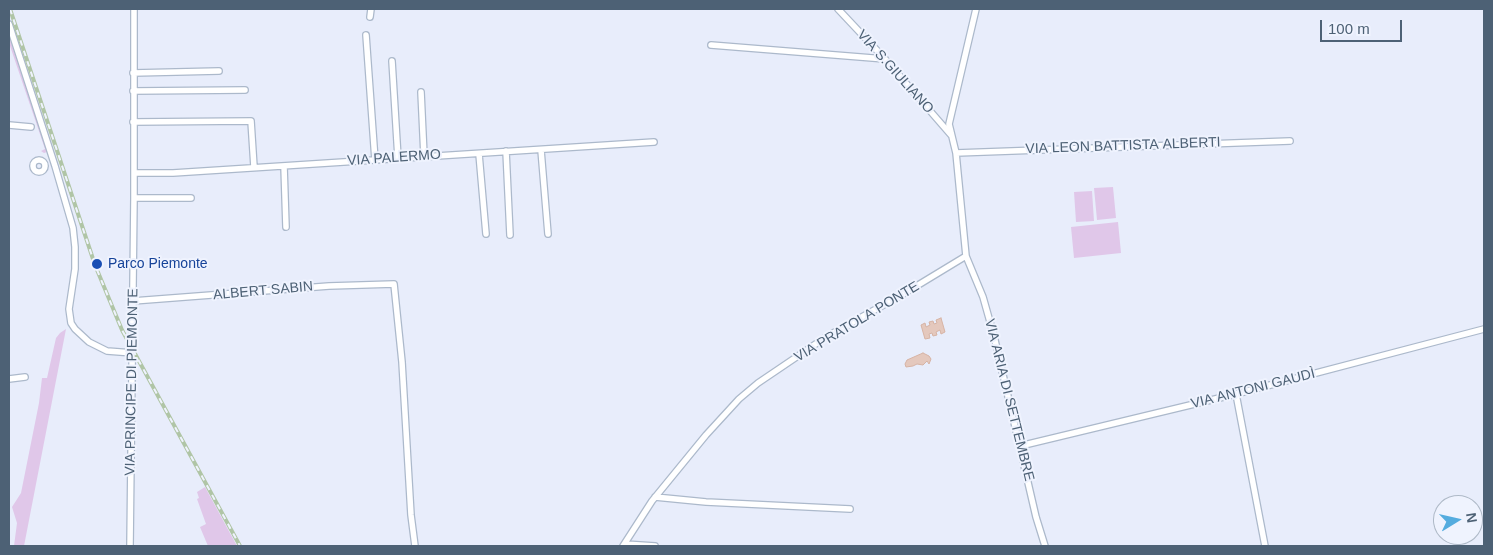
<!DOCTYPE html>
<html>
<head>
<meta charset="utf-8">
<style>
  body { margin:0 }
  #map { position:relative; width:1493px; height:555px; overflow:hidden; background:#e8edfb; font-family:Helvetica,sans-serif }
  canvas { display:block }
  .frame { position:absolute; inset:0; border:10px solid #4d6175; pointer-events:none }
  .north { position:absolute; left:1433px; top:495px; width:50px; height:50px; box-sizing:border-box; background:#eff3fe; border:1px solid #aeb9c7; border-radius:50%; rotate:81deg; font-size:14px; font-weight:700; line-height:20px; text-align:center; color:#4d6175 }
  .north::after { content:''; display:block; margin:auto; width:18px; height:22px; background:#54acdf; clip-path:polygon(50% 0,100% 100%,50% 72%,0 100%) }
  .scale { position:absolute; left:1320px; top:20px; width:82px; height:22px; box-sizing:border-box; border:2px solid #4d6175; border-top:0; padding-left:6px; font-size:15px; line-height:18px; white-space:nowrap; color:#4d6175; -webkit-text-stroke:4px #eff3fe; paint-order:stroke }
</style>
</head>
<body>
<div id="map">
<canvas width="1493" height="555"></canvas>
<div class="frame"></div>
<div class="north">N</div>
<div class="scale">100 m</div>
</div>
<script>
const g = document.querySelector('canvas').getContext('2d');
g.lineJoin = 'round';
function fillPath(path, color) { g.fillStyle = color; g.fill(path, 'evenodd'); }
const toPath = rows => new Path2D(rows.map(r => 'M' + r).join(''));
function stroke(path, color, width, dash) { g.strokeStyle = color; g.lineWidth = width; g.lineCap = dash ? 'butt' : 'round'; g.setLineDash(dash || []); g.stroke(path); }
function label(font, color, halo, rows, align = 'center') {
  g.font = font + ' Helvetica,sans-serif'; g.lineWidth = 4; g.setLineDash([]); g.textBaseline = 'middle'; g.strokeStyle = halo; g.fillStyle = color; for (const [text, x, y, turn = 0] of rows) {
    g.save(); g.translate(x, y); g.rotate((+turn || 0) * Math.PI / 180); g.textAlign = isNaN(turn) ? turn : align; if (halo) g.strokeText(text, 0, 0); g.fillText(text, 0, 0); g.restore();
  }
}
const green = toPath([
  [9,36,47,152,44,153,41,151,45,149,9,43],
  [1113,187,1116,218,1097,220,1094,188],
  [1092,191,1094,221,1076,222,1074,192],
  [1118,222,1121,253,1074,258,1071,227],
  [66,329,24,546,14,546,17,523,12,507,21,493,39,403,42,378,47,378,56,338,60,333],
  [205,487,237,546,208,546,200,527,206,524,197,499,199,498,197,492]
]);
const water = toPath([
  [941,318,945,332,941,334,940,330,936,332,937,335,933,336,932,333,929,334,930,338,925,339,921,325,925,323,926,327,930,325,929,322,933,321,934,324,937,323,936,320,941,318],
  [923,353,929,356,931,359,929,364,927,361,923,365,917,364,913,366,906,367,905,364,907,360,923,353]
]);
const minor = toPath([
  [838,9,885,59,951,135],
  [976,9,949,124,956,153,966,256,983,297,994,336,1036,517,1045,546],
  [370,17,371,9],
  [9,24,55,166,73,228,75,247,75,269,69,309,71,323,75,329,89,342,107,351,133,353],
  [366,35,375,160],
  [711,45,885,59],
  [392,61,398,158],
  [133,73,219,71],
  [133,91,245,90],
  [421,92,424,156],
  [133,122,251,121,254,167],
  [9,125,31,127],
  [541,150,548,234],
  [506,151,510,235],
  [956,153,1290,141],
  [479,154,486,234],
  '33 166a6 6 0 1 1 12 0a6 6 0 1 1-12 0Z',
  [284,166,286,227],
  [134,173,173,173,654,142],
  [134,198,191,198],
  [133,301,329,286,394,284,402,362,411,515,415,546],
  [9,379,25,377],
  [1236,394,1265,546],
  [1020,446,1236,394,1484,329],
  [655,497,706,502,850,509],
  [625,544,655,546],
  [130,546,134,198,134,9],
  [623,546,652,501,706,435,739,399,758,383,826,337,905,293,966,256]
]);
const rail = toPath([
  [10,9,95,265,122,330,240,546]
]);
const markers = [
  [97,264,6,"#1a4fb4"]
];
const streetNames = [
  ["VIA S.GIULIANO",895,72,48],
  ["VIA LEON BATTISTA ALBERTI",1123,146,-2],
  ["VIA PALERMO",394,158,-4],
  ["ALBERT SABIN",263,291,-5],
  ["VIA PRATOLA PONTE",857,322,-31],
  ["VIA PRINCIPE DI PIEMONTE",132,382,-89],
  ["VIA ANTONI GAUDÌ",1253,389,-14],
  ["VIA ARIA DI SETTEMBRE",1009,400,76]
];
const transitNames = [
  ["Parco Piemonte",108,264]
];
fillPath(green, '#e0c7e9');
fillPath(water, '#e4c8bd');
stroke(water, '#d6b3a4', 1);
stroke(minor, '#acb9cb', 8);
stroke(minor, '#fff', 5.5);
stroke(rail, '#b0c5a6', 4);
stroke(rail, '#eff3fe', 2, [5.5]);
for (const [x, y, r, color] of markers) { const dot = new Path2D(); dot.arc(x, y, r, 0, 2 * Math.PI); g.fillStyle = color; g.fill(dot); stroke(dot, '#eff3fe', 2); }
label('14px', '#4d6175', '#eff3fe', streetNames);
label('14px', '#164399', '#eff3fe', transitNames, 'left');
</script>
</body>
</html>
